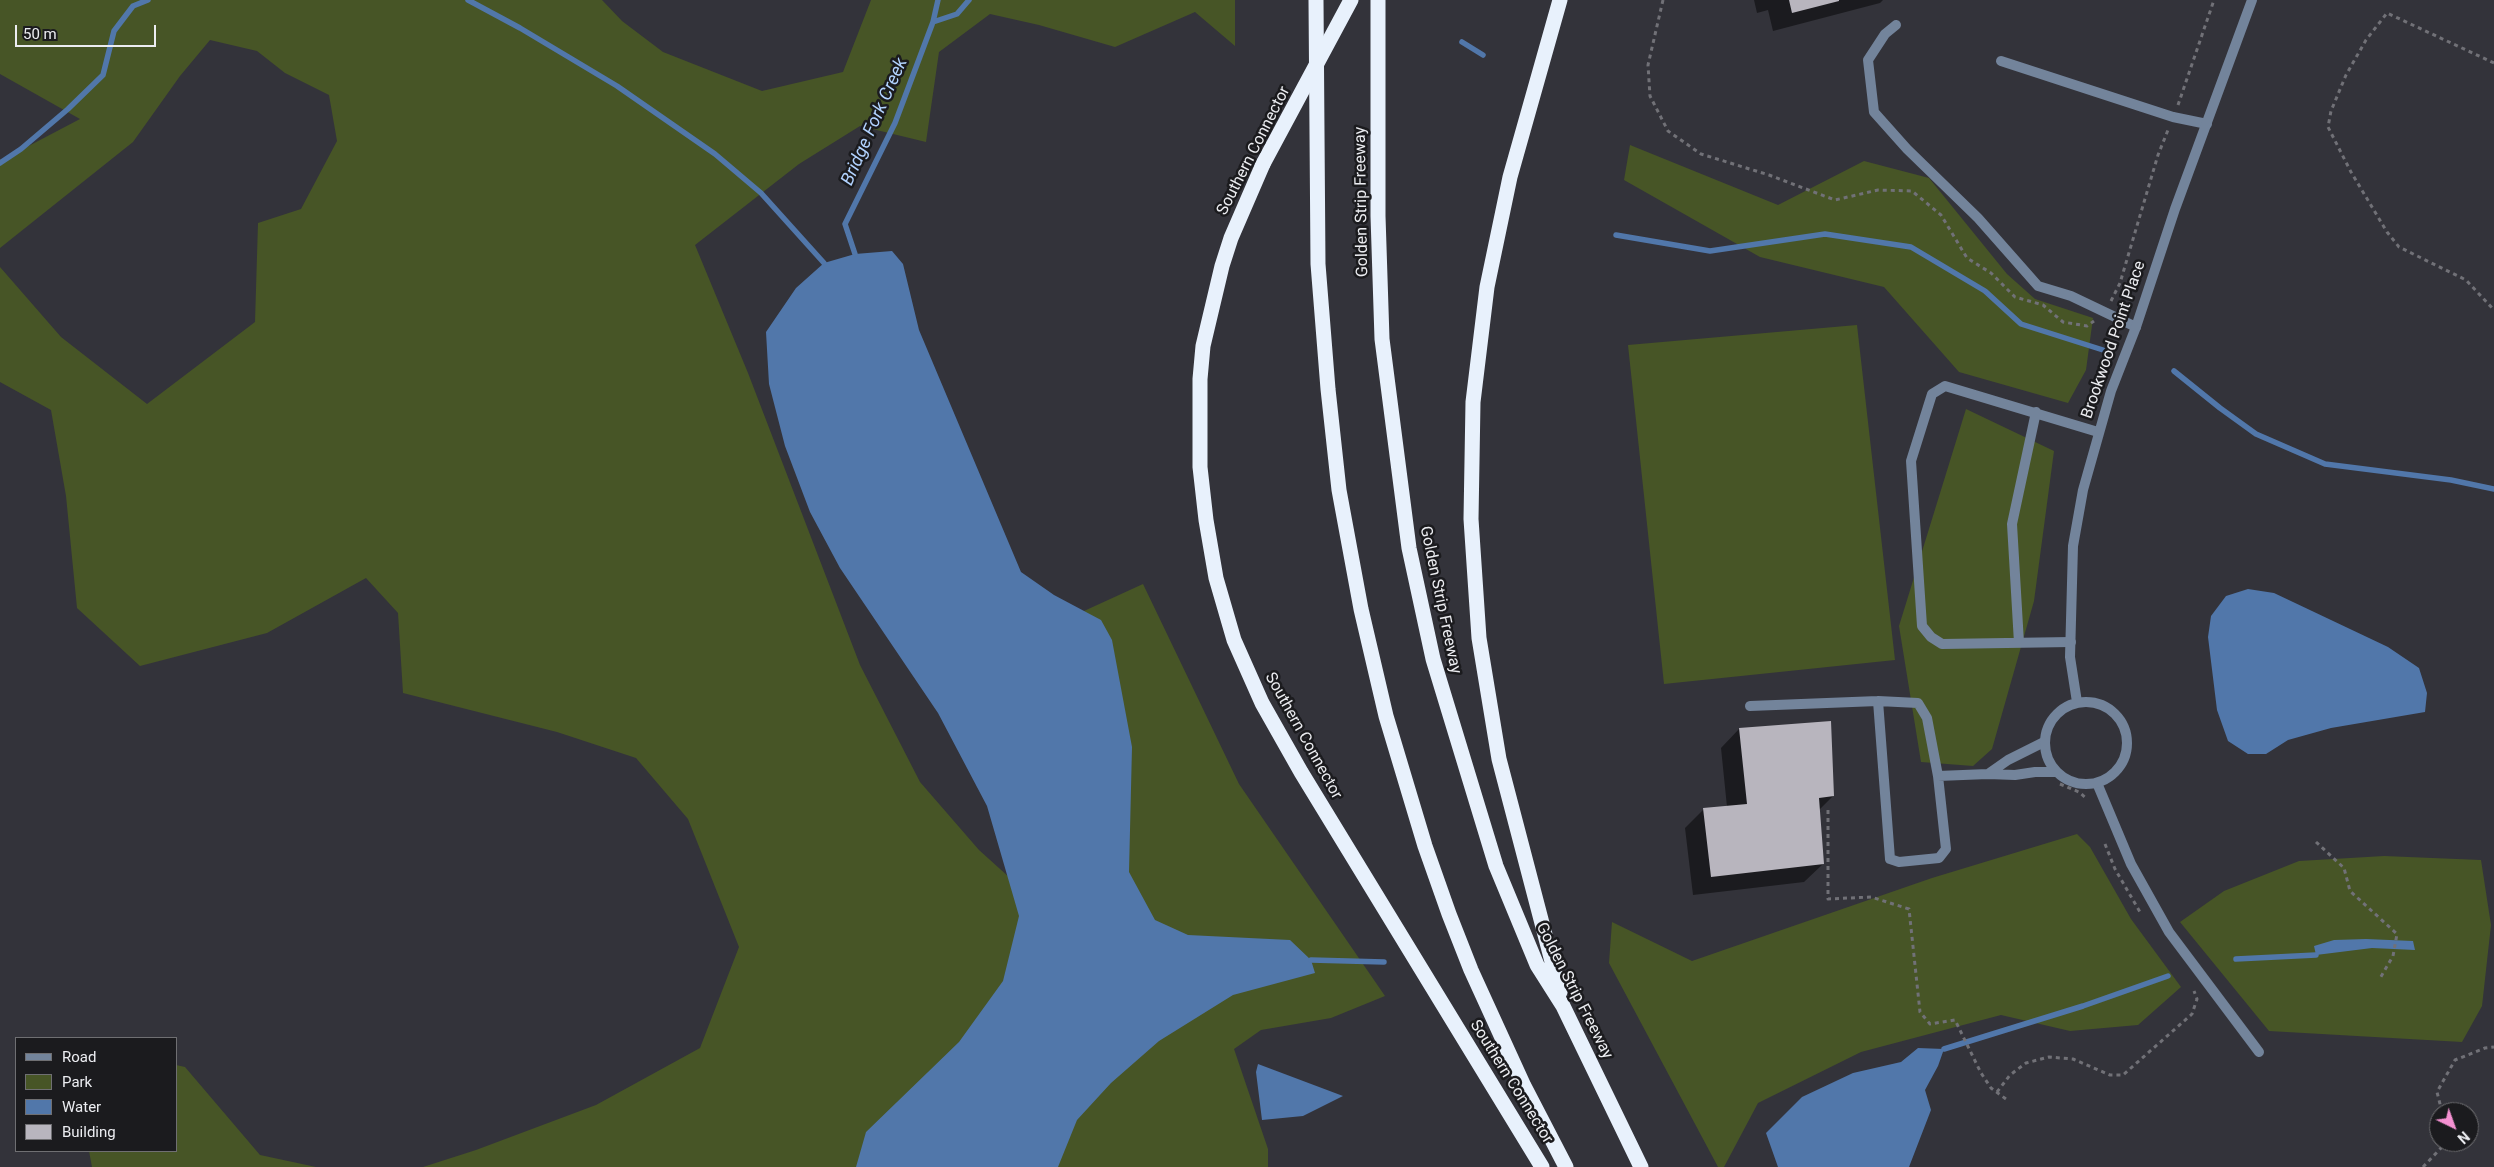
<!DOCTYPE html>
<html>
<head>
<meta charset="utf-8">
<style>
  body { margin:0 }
  #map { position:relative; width:2494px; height:1167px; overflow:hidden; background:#33333a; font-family:Roboto,sans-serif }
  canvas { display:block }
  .legend { position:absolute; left:15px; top:1037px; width:162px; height:115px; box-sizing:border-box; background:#1b1b1e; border:1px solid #6f6f72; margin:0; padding:6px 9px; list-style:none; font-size:15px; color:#ecedf1 }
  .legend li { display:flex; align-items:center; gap:10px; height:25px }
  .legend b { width:25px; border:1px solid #6f6f72 }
  .north { position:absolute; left:2429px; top:1102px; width:50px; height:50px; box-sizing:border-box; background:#1b1b1e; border:1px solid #6f6f72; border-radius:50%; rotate:138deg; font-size:14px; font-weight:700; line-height:20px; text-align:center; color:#ecedf1 }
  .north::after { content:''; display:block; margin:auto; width:18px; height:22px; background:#f591d2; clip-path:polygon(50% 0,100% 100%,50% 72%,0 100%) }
  .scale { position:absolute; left:15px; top:25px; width:141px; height:22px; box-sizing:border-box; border:2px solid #ecedf1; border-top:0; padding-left:6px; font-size:15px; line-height:18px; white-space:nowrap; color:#ecedf1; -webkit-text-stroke:4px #1b1b1e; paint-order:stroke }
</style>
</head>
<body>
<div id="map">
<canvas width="2494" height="1167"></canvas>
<ul class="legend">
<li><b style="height:6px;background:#73849b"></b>Road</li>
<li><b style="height:14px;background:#475526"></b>Park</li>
<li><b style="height:14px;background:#5177aa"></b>Water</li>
<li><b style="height:14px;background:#b8b5be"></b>Building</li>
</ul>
<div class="north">N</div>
<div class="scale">50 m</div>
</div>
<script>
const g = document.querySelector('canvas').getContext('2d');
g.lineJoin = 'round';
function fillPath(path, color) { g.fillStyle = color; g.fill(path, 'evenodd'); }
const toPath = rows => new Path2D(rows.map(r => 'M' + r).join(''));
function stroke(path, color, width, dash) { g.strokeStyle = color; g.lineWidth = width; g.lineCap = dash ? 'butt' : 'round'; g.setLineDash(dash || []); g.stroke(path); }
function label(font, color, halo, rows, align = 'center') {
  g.font = font + ' Roboto,sans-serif'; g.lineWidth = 5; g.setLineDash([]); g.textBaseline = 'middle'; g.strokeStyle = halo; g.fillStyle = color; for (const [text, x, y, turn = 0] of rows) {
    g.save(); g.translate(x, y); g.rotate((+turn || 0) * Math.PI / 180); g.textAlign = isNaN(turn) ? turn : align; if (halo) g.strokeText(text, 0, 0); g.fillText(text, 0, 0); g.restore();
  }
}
const green = toPath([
  [0,0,602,0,622,21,663,52,762,91,843,72,871,0,1235,0,1235,46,1195,12,1115,47,1039,25,990,14,939,52,926,142,860,126,799,164,695,245,748,373,860,665,920,782,979,850,1020,887,1049,627,1143,584,1239,784,1385,996,1331,1018,1261,1030,1234,1049,1268,1149,1268,1167,423,1167,476,1150,596,1105,700,1048,739,947,688,819,636,758,557,732,403,693,398,613,366,578,267,633,140,666,77,608,66,496,51,410,0,382,0,267,61,337,147,404,255,322,258,223,301,209,337,141,329,95,285,73,257,51,210,40,180,76,133,142,0,248,0,159,2,160,80,119,0,74],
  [1630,145,1778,205,1864,161,1929,178,2007,274,2035,299,2093,318,2086,370,2068,403,1959,372,1884,287,1760,257,1624,180],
  [1857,325,1895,660,1664,684,1628,345],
  [1966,409,2054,451,2034,601,1992,749,1973,766,1921,762,1899,626],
  [2077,834,2090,847,2131,919,2181,987,2138,1025,2070,1031,2001,1015,1861,1052,1758,1103,1724,1167,1718,1167,1609,963,1612,922,1692,961,1932,878],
  [2384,856,2481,860,2491,925,2482,1006,2462,1042,2269,1031,2180,922,2224,891,2299,861],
  [176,1065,185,1067,260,1155,316,1167,92,1167,89,1151,176,1151]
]);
const water = toPath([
  [892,251,903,264,919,330,1021,572,1054,595,1101,620,1112,640,1132,747,1129,872,1155,920,1188,935,1290,940,1311,960,1315,973,1233,995,1159,1041,1111,1083,1077,1120,1058,1167,856,1167,866,1132,959,1042,1003,981,1019,916,987,806,938,713,840,568,810,512,785,446,769,384,766,332,796,288,824,263,855,254],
  [2248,589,2274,593,2388,647,2419,668,2427,693,2425,712,2331,728,2288,740,2266,754,2248,754,2228,741,2217,710,2208,637,2211,616,2226,596],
  [2366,939,2413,941,2415,950,2372,948,2316,955,2314,946,2334,940],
  [1918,1048,1944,1049,1938,1066,1925,1090,1931,1110,1909,1167,1778,1167,1766,1133,1802,1097,1853,1073,1901,1062],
  [1258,1064,1343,1096,1303,1116,1262,1120,1256,1072]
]);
const shadow = toPath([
  [1754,0,1883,0,1880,3,1773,31,1768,10,1757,13],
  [1739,729,1833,796,1819,810,1823,864,1804,882,1693,895,1685,828,1704,809,1727,807,1721,748]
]);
const stream = toPath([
  [468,0,520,28,617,86,715,154,761,193,824,263],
  [933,22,957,14,969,0],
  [1462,42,1483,55],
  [0,163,21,149,68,109,103,75,114,31,133,6,148,0],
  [1616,235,1710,251,1825,234,1911,247,1985,291,2021,324,2103,350],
  [855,254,845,224,895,123,933,22,938,0],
  [2174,371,2220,408,2256,434,2325,464,2451,480,2494,489],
  [2236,959,2316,955],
  [1311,960,1384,962],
  [1944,1049,2083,1006,2168,976]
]);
const building = toPath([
  [1789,0,1839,0,1839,1,1792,13],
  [1831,721,1834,796,1819,798,1824,864,1711,877,1703,808,1747,804,1739,728]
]);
const path = toPath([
  [1663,0,1648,65,1650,96,1668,131,1701,154,1769,175,1835,200,1878,190,1912,191,1941,215,1967,258,1991,273,2015,297,2043,305,2063,322,2087,326,2094,321],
  [2494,63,2387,13,2366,40,2346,75,2331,111,2328,127,2351,172,2387,232,2399,247,2466,280,2494,310],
  [2178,105,2214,0],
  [2111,301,2120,283,2158,155,2168,130],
  [2060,784,2079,792,2087,799],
  [1828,810,1828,899,1871,897,1909,909,1920,1012,1930,1024,1955,1020,1981,1073,1991,1088,2006,1099],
  [2316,842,2344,868,2350,891,2397,934,2393,956,2379,980],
  [2105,844,2115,869,2140,912],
  [1997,1092,2010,1075,2026,1063,2049,1057,2073,1059,2110,1075,2123,1075,2192,1014,2197,999,2194,991],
  [2442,1112,2437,1092,2455,1060,2485,1048,2494,1047],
  [2423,1167,2441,1148,2442,1142]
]);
const lane = toPath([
  [1896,25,1885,34,1868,60,1874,112,1907,149,1978,218,2038,286,2071,296,2136,327],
  [2001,61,2173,117,2207,124],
  [2071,642,1942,644,1931,637,1922,626,1911,461,1932,394,1945,386,2098,432],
  [2019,643,2012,524,2036,412],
  [1750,706,1878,701,1918,703,1927,718,1938,776,1946,849,1939,858,1899,862,1890,859,1878,701],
  [2044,742,2008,760,1988,774,2015,775,2035,772,2056,772],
  [1938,776,1988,774],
  [2097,783,2131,864,2169,932,2259,1052]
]);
const street = toPath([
  '2045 743a41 41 0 1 1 82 0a41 41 0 1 1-82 0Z',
  [2077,702,2070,657,2073,546,2083,490,2111,391,2136,327,2175,209,2252,0]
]);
const highway = toPath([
  [1316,0,1318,264,1328,389,1339,490,1361,609,1386,716,1425,846,1449,914,1471,970,1524,1086,1566,1167],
  [1378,0,1378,216,1382,339,1409,548,1433,659,1496,866,1537,965,1563,1006,1641,1167],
  [1263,164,1231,238,1222,266,1203,346,1200,379,1200,467,1206,520,1216,578,1234,640,1262,703,1301,772,1542,1167],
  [1560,992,1499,759,1479,638,1471,519,1473,402,1487,287,1510,177,1560,0]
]);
const highwayBridge = toPath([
  [1263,164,1351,0]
]);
const streetNames = [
  ["Southern Connector",1254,151,-63],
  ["Golden Strip Freeway",1362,202,-91],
  ["Brookwood Point Place",2114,340,-71],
  ["Golden Strip Freeway",1440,600,78],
  ["Southern Connector",1303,736,61],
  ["Golden Strip Freeway",1574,991,63],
  ["Southern Connector",1511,1082,58]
];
const waterNames = [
  ["Bridge Fork Creek",875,122,-66]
];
fillPath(green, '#475526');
fillPath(water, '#5177aa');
fillPath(shadow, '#0007');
stroke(stream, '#5177aa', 5.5);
fillPath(building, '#b8b5be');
stroke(path, '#717177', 3, [4, 4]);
stroke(lane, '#73849b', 10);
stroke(street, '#73849b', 10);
stroke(highway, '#e8f1fc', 15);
stroke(highwayBridge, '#e8f1fc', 15);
label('16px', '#ecedf1', '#1b1b1e', streetNames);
label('italic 18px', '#b1d2fe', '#1b1b1e', waterNames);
</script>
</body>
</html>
